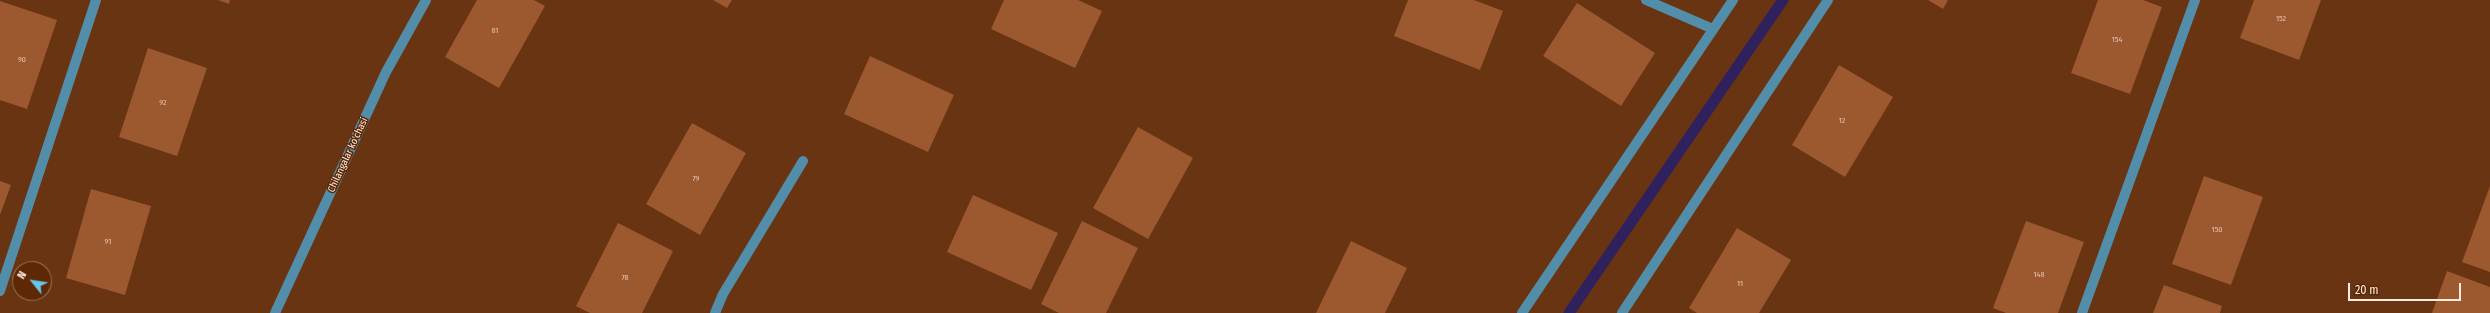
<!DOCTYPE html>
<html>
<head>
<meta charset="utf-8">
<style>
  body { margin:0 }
  #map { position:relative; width:2490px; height:313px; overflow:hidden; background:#693412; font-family:"Fira Sans Condensed",sans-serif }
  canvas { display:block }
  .north { position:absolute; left:12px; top:261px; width:40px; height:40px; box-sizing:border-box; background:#5d2905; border:1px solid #9e765d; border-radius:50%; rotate:300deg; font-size:11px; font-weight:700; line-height:16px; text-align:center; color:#ffeae0 }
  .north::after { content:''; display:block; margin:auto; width:14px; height:18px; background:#66c4ef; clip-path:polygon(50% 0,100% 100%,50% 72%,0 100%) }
  .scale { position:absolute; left:2348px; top:283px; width:113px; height:18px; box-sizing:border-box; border:2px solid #ffeae0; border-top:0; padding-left:5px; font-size:12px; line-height:14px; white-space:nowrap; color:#ffeae0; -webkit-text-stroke:3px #5d2905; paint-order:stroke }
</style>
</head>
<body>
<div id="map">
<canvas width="2490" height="313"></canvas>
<div class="north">N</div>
<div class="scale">20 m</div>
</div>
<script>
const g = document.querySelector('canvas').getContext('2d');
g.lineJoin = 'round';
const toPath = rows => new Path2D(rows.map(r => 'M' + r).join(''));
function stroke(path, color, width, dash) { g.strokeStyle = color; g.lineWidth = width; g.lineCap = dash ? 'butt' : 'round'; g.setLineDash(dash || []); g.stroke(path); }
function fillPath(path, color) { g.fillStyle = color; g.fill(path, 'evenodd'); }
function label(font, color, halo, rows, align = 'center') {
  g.font = font + ' "Fira Sans Condensed",sans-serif'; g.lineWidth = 3; g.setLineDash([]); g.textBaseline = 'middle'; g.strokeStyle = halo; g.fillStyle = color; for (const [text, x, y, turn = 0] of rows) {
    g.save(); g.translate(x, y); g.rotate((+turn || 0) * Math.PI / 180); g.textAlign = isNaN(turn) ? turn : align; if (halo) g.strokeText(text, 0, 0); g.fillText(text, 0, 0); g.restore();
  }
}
const stream = toPath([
  [1569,313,1783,0]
]);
const building = toPath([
  [218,0,230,0,229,4],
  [477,0,534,0,545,6,499,88,445,57],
  [713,0,732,0,727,8],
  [1004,0,1078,0,1102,11,1075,68,991,29],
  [1408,0,1474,0,1503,11,1480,70,1394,36],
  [1928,0,1948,0,1943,9],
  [2098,0,2143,0,2162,7,2130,94,2071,73],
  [2254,0,2321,0,2299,60,2240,38],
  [0,1,57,20,27,109,0,100],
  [1577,3,1655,53,1621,106,1543,56],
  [148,48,207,68,177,156,119,137],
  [870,56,954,95,928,152,844,114],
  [1839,65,1893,97,1845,177,1792,145],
  [692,123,746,153,700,235,646,204],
  [1138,127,1193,158,1148,239,1093,208],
  [2204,176,2263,197,2231,285,2172,264],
  [0,181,11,185,0,215],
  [2490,186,2490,272,2462,262],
  [91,189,151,206,125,295,66,278],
  [973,195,1058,233,1031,290,947,252],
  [1082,221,1138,248,1106,313,1059,313,1041,304],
  [2026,221,2084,242,2058,313,2006,313,1993,308],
  [618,223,673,251,642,313,590,313,576,306],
  [1737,228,1791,260,1759,313,1697,313,1689,308],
  [1351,241,1407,268,1385,313,1316,313],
  [2447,271,2490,287,2490,313,2432,313],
  [2164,285,2222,306,2220,313,2153,313]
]);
const minor = toPath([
  [1646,0,1713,29],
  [0,291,96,0],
  [275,313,386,72,426,0],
  [715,313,723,294,803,161],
  [1522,313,1733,0],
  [1622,313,1828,0],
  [2082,313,2195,0]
]);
const numberNames = [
  ["152",2281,19],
  ["81",495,31],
  ["154",2117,40],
  ["90",22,60],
  ["92",163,103],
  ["12",1842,121],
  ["79",696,179],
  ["150",2217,230],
  ["91",108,242],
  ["148",2039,275],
  ["78",625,278],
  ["11",1740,284]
];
const streetNames = [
  ["Chilangalar ko'chasi",348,155,-65]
];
stroke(stream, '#2f205e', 11);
fillPath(building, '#9c582f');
stroke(minor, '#528ea9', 10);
label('8px', '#e6c6b4', null, numberNames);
label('10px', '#ffeae0', '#5d2905', streetNames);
</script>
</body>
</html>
